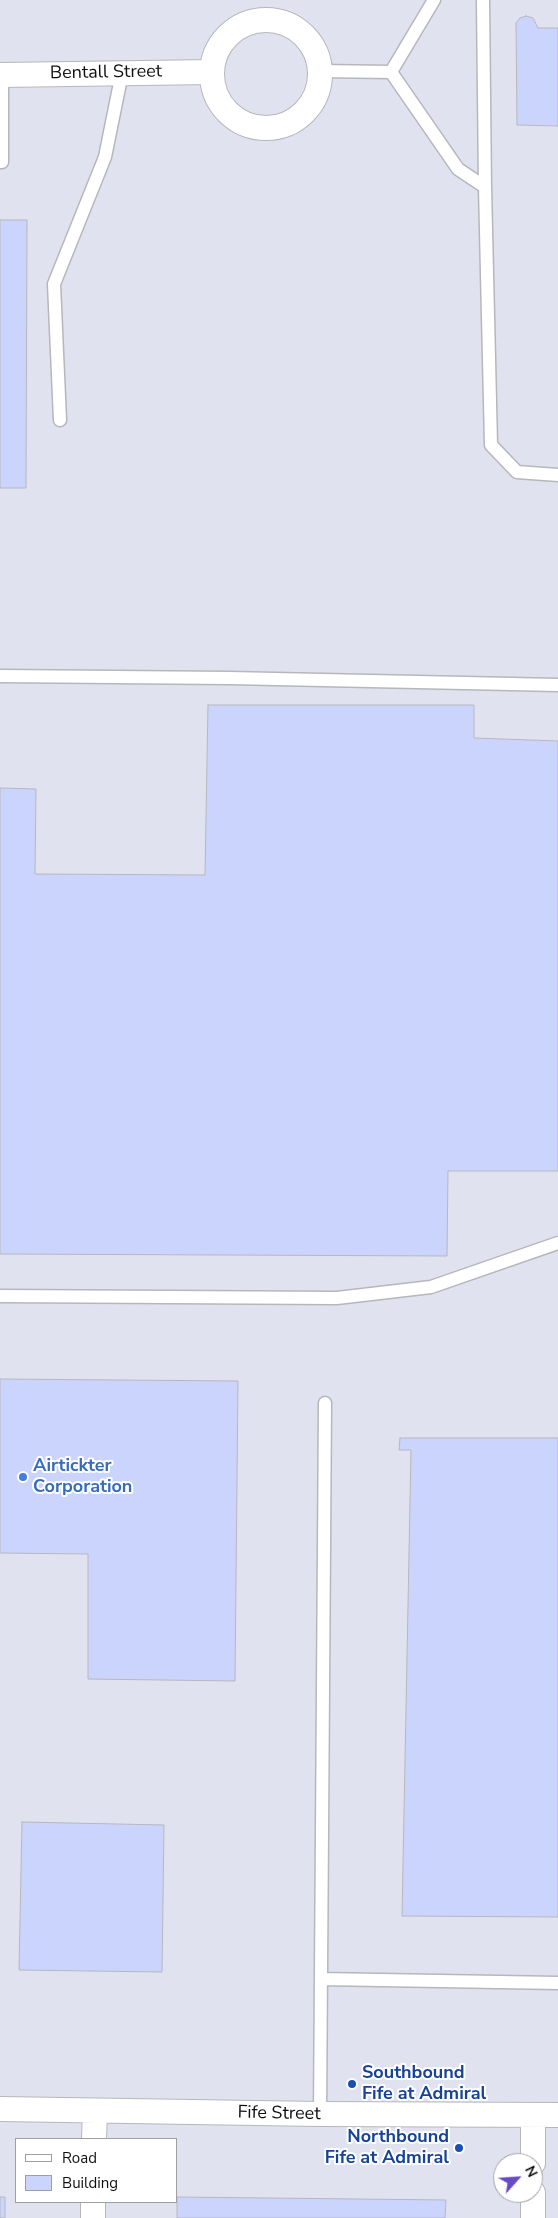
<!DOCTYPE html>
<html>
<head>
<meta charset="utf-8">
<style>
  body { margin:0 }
  #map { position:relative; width:558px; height:2218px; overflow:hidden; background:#eeeff4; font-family:"Nunito Sans",sans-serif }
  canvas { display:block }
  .legend { position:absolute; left:15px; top:2138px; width:162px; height:65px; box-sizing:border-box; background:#fff; border:1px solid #9f9fa0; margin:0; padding:6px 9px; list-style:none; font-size:15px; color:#0f0f11 }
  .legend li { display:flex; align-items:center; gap:10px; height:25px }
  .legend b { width:25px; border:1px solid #9f9fa0 }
  .north { position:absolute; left:493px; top:2153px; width:50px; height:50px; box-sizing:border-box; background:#fff; border:1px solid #9f9fa0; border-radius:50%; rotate:64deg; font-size:14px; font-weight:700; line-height:20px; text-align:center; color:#0f0f11 }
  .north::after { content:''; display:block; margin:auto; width:18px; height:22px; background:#684bc4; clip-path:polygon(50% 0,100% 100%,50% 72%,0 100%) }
</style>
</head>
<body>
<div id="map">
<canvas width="558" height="2218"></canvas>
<ul class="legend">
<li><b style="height:6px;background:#fff"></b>Road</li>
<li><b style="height:14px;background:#cbd4fd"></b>Building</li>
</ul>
<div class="north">N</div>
</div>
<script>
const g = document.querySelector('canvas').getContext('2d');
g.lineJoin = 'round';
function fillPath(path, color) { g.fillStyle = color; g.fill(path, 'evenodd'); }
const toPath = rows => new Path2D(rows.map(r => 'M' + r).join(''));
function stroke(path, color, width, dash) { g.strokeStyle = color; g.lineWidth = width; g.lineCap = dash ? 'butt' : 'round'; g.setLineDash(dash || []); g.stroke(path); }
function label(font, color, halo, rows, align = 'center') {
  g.font = font + ' "Nunito Sans",sans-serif'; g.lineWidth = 4; g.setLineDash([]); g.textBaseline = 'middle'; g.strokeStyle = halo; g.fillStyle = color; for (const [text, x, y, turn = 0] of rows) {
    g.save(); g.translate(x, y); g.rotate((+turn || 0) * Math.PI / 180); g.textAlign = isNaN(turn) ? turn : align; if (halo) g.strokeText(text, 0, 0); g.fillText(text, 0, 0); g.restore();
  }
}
const built = toPath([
  [0,0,558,0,558,2218,0,2218],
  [16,2139,176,2139,176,2202,16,2202],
  [503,2163,533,2163,533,2193,503,2193]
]);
const building = toPath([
  [526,16,533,18,538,28,558,28,558,126,517,125,516,23,520,18,526,16],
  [0,220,27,220,26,488,0,488,0,220],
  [208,705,474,705,474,738,558,741,558,1171,448,1171,447,1256,0,1254,0,788,36,789,35,874,205,875,208,705],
  [0,1379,238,1381,235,1681,88,1679,88,1554,0,1553,0,1379],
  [400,1438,558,1438,558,1917,402,1916,411,1450,399,1450,400,1438],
  [22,1822,164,1825,162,1972,19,1970,22,1822],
  [0,2197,5,2197,5,2218,0,2218,0,2197],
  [177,2197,446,2200,445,2218,177,2218,177,2197]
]);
const service = toPath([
  [319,71,391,72],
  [391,72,458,169,485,187,483,0],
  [391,72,434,0],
  [0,162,2,162,2,74],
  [485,187,491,445,517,472,558,475],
  [60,420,54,284,105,157,122,73],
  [0,676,229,678,558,685],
  [0,1296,337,1298,431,1287,558,1243],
  [321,1979,558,1983],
  [320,2114,325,1403]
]);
const minor = toPath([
  '212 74a54 54 0 1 1 108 0a54 54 0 1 1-108 0Z',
  [0,75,212,72],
  [0,2109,320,2114,558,2115],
  [94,2139,95,2111],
  [533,2163,533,2115],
  [533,2193,533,2218],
  [93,2218,93,2202]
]);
const markers = [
  [23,1477,5,"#3f7fe0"],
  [352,2084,5,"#1a4fb4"],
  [459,2148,5,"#1a4fb4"]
];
const streetNames = [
  ["Bentall Street",106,73,-1],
  ["Fife Street",279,2114,1]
];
const shopNames = [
  ["Airtickter",33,1467],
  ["Corporation",33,1488]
];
const transitNames = [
  ["Southbound",362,2074],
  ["Fife at Admiral",362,2095],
  ["Northbound",449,2138,"right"],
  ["Fife at Admiral",449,2159,"right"]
];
fillPath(built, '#e0e3ef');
fillPath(building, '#cbd4fd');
stroke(building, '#b7b8bd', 1);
stroke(service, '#b6b7bb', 15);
stroke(minor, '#b6b7bb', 26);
stroke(service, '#fff', 12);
stroke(minor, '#fff', 24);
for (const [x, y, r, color] of markers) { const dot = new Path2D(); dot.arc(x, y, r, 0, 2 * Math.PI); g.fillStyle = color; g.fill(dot); stroke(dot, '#fff', 2); }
label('18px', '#0f0f11', '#fff', streetNames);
label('bold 18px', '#366cbe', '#fff', shopNames, 'left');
label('bold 18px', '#164399', '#fff', transitNames, 'left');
</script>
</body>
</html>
